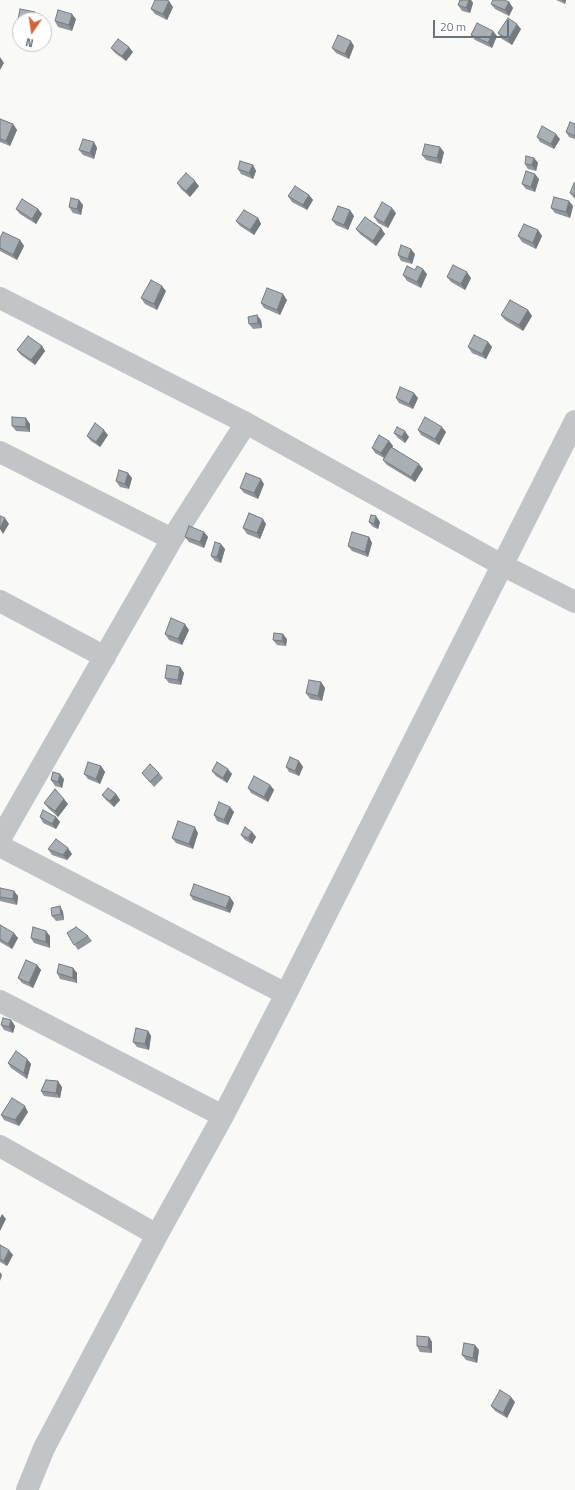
<!DOCTYPE html>
<html>
<head>
<meta charset="utf-8">
<style>
  body { margin:0 }
  #map { position:relative; width:575px; height:1490px; overflow:hidden; background:#f9f9f7; font-family:"Titillium Web",sans-serif }
  canvas { display:block }
  .north { position:absolute; left:12px; top:12px; width:40px; height:40px; box-sizing:border-box; background:#fff; border:1px solid #c2c7cc; border-radius:50%; rotate:193deg; font-size:11px; font-weight:700; line-height:16px; text-align:center; color:#66747f }
  .north::after { content:''; display:block; margin:auto; width:14px; height:18px; background:#d5623b; clip-path:polygon(50% 0,100% 100%,50% 72%,0 100%) }
  .scale { position:absolute; left:433px; top:20px; width:76px; height:18px; box-sizing:border-box; border:2px solid #66747f; border-top:0; padding-left:5px; font-size:12px; line-height:14px; white-space:nowrap; color:#66747f; -webkit-text-stroke:3px #fff; paint-order:stroke }
</style>
</head>
<body>
<div id="map">
<canvas width="575" height="1490"></canvas>
<div class="north">N</div>
<div class="scale">20 m</div>
</div>
<script>
const g = document.querySelector('canvas').getContext('2d');
g.lineJoin = 'round';
const toPath = rows => new Path2D(rows.map(r => 'M' + r).join(''));
function stroke(path, color, width, dash) { g.strokeStyle = color; g.lineWidth = width; g.lineCap = dash ? 'butt' : 'round'; g.setLineDash(dash || []); g.stroke(path); }
function fillPath(path, color) { g.fillStyle = color; g.fill(path, 'evenodd'); }
const street = toPath([
  [0,298,246,423,502,565,575,602],
  [0,452,172,539],
  [0,601,105,657],
  [0,839,172,539,246,423],
  [0,846,286,994],
  [0,1001,223,1116],
  [0,1146,157,1235],
  [27,1490,44,1448,157,1235,223,1116,286,994,575,421]
]);
const wall = toPath([
  [460,0,471,0,473,3,470,13,462,11,458,5],
  [556,0,566,0,565,4],
  [509,2,513,8,509,16,495,9,491,4],
  [173,7,167,20,155,14,151,9],
  [76,19,72,31,58,27,55,21],
  [521,29,512,45,502,39,498,33],
  [471,35,497,36,492,48,475,40],
  [354,46,349,59,336,53,332,48],
  [111,48,133,52,126,61,115,53],
  [0,119,13,124,17,130,10,146,0,142],
  [575,124,575,139,569,137,566,132],
  [537,137,560,139,554,149,540,142],
  [94,142,97,148,94,159,83,155,79,150],
  [444,152,441,164,426,160,422,155],
  [534,158,538,163,536,171,528,169,525,164],
  [253,165,256,171,253,179,241,174,238,169],
  [539,179,535,192,526,189,522,184],
  [177,183,199,186,190,197,181,189],
  [575,183,575,199,574,198,570,193],
  [309,195,313,200,307,210,292,202,288,196],
  [79,200,83,205,81,215,73,213,69,207],
  [573,206,570,218,555,213,551,208],
  [16,209,38,209,42,214,36,224,20,214],
  [396,213,388,228,378,223,374,217],
  [354,216,348,230,336,225,332,220],
  [258,218,261,224,254,235,240,226,236,221],
  [381,228,385,234,376,246,360,234,356,229],
  [538,230,542,236,536,249,522,242,518,236],
  [0,238,20,240,24,246,17,260,0,251],
  [415,254,412,264,401,261,398,255],
  [427,274,421,288,407,281,403,275],
  [447,277,471,278,465,290,451,282],
  [166,291,157,310,145,304,141,298],
  [287,300,280,315,264,308,261,303],
  [528,310,532,316,523,331,505,320,501,315],
  [261,320,262,328,253,329,249,324],
  [488,342,492,347,486,359,472,353,468,347],
  [42,346,45,351,35,365,21,355,17,350],
  [396,398,418,398,413,409,399,403],
  [30,424,30,432,16,431,12,426],
  [418,430,446,432,439,445,421,435],
  [394,433,409,437,405,443,398,438],
  [108,435,100,447,91,441,87,436],
  [389,441,393,446,392,447,423,469,415,482,387,465,383,460,384,458,375,453,372,448],
  [132,478,129,489,120,487,116,481],
  [264,484,258,499,244,493,240,488],
  [369,522,380,522,378,529,373,527],
  [266,524,260,539,247,534,243,528],
  [204,532,208,537,204,548,189,542,185,537],
  [369,537,372,543,368,557,352,551,348,546],
  [225,549,221,563,215,561,211,556],
  [189,630,182,645,169,640,165,634],
  [287,639,286,646,277,645,273,640],
  [180,667,184,673,181,685,169,683,165,678],
  [321,682,325,688,322,701,310,699,306,693],
  [299,761,303,767,299,776,289,772,286,767],
  [101,766,105,772,100,784,88,779,84,774],
  [212,771,232,774,227,783,216,776],
  [142,773,159,773,163,778,154,787,146,778],
  [64,779,62,788,55,786,51,780],
  [270,785,274,790,268,802,251,793,248,788],
  [116,794,120,800,114,807,106,800,102,795],
  [64,799,68,804,58,817,48,808,44,803],
  [230,807,234,812,228,825,217,821,214,815],
  [40,817,56,817,60,822,56,829,43,823],
  [252,832,256,837,252,844,245,840,241,835],
  [198,833,193,849,176,843,172,838],
  [48,849,72,854,67,860,52,855],
  [0,888,18,896,17,905,0,901],
  [190,895,234,903,230,913,193,900],
  [60,906,63,912,64,920,56,921,52,916],
  [0,925,18,938,12,949,0,942],
  [67,933,88,936,92,941,78,950],
  [50,936,50,948,34,943,31,938],
  [37,965,41,970,33,988,22,983,18,978],
  [73,968,77,973,77,983,60,979,57,973],
  [11,1020,15,1026,13,1033,4,1030,1,1025],
  [148,1031,151,1036,149,1050,137,1047,133,1042],
  [27,1059,31,1064,27,1079,11,1068,8,1063],
  [62,1087,60,1098,44,1096,41,1091],
  [28,1112,19,1126,4,1120,1,1115],
  [0,1245,13,1255,7,1266,0,1262],
  [429,1337,432,1342,432,1353,420,1352,417,1346],
  [479,1350,477,1363,466,1360,462,1355],
  [515,1402,507,1418,495,1411,491,1406]
]);
const shadedWall = toPath([
  [469,0,471,0,473,3,470,13,466,8],
  [562,0,566,0,565,4],
  [169,1,173,7,167,20,163,14],
  [509,2,513,8,509,16,505,10],
  [35,12,39,17,38,20,33,20],
  [72,14,76,19,72,31,69,25],
  [517,24,521,29,512,45,508,40],
  [493,31,497,36,492,48,488,43],
  [351,41,354,46,349,59,345,54],
  [129,47,133,52,126,61,122,56],
  [0,57,4,63,0,70],
  [13,124,17,130,10,146,6,141],
  [556,134,560,139,554,149,551,144],
  [94,142,97,148,94,159,90,153],
  [440,147,444,152,441,164,437,158],
  [534,158,538,163,536,171,532,165],
  [253,165,256,171,253,179,249,173],
  [535,174,539,179,535,192,531,187],
  [195,181,199,186,190,197,186,191],
  [309,195,313,200,307,210,303,205],
  [79,200,83,205,81,215,77,209],
  [569,201,573,206,570,218,566,212],
  [392,208,396,213,388,228,384,223],
  [38,209,42,214,36,224,32,219],
  [350,210,354,216,348,230,344,225],
  [258,218,261,224,254,235,250,230],
  [381,228,385,234,376,246,373,241],
  [538,230,542,236,536,249,533,243],
  [20,240,24,246,17,260,13,255],
  [411,249,415,254,412,264,408,259],
  [423,269,427,274,421,288,417,282],
  [467,272,471,278,465,290,461,284],
  [162,286,166,291,157,310,154,304],
  [283,294,287,300,280,315,277,310],
  [528,310,532,316,523,331,519,325],
  [257,315,261,320,262,328,258,323],
  [488,342,492,347,486,359,482,354],
  [42,346,45,351,35,365,31,360],
  [414,393,418,398,413,409,409,404],
  [26,418,30,424,30,432,26,427],
  [442,427,446,432,439,445,435,439],
  [104,430,108,435,100,447,96,442],
  [405,431,409,437,405,443,402,437],
  [389,441,393,446,385,459,381,453],
  [419,464,423,469,415,482,411,477],
  [128,473,132,478,129,489,125,484],
  [261,479,264,484,258,499,254,493],
  [376,516,380,522,378,529,374,524],
  [5,518,9,524,3,534,0,529,0,528],
  [263,519,266,524,260,539,257,533],
  [204,532,208,537,204,548,200,542],
  [369,537,372,543,368,557,365,552],
  [221,544,225,549,221,563,217,557],
  [185,624,189,630,182,645,178,639],
  [283,634,287,639,286,646,282,641],
  [180,667,184,673,181,685,178,680],
  [321,682,325,688,322,701,318,696],
  [299,761,303,767,299,776,295,771],
  [101,766,105,772,100,784,96,779],
  [228,769,232,774,227,783,223,778],
  [60,774,64,779,62,788,58,782],
  [270,785,274,790,268,802,264,797],
  [116,794,120,800,114,807,110,801],
  [64,799,68,804,58,817,55,811],
  [230,807,234,812,228,825,224,820],
  [56,817,60,822,56,829,52,824],
  [195,827,198,833,193,849,189,844],
  [252,832,256,837,252,844,248,838],
  [68,848,72,854,67,860,63,855],
  [14,891,18,896,17,905,13,899],
  [230,897,234,903,230,913,226,908],
  [60,906,63,912,64,920,61,914],
  [46,931,50,936,50,948,46,942],
  [14,933,18,938,12,949,8,944],
  [37,965,41,970,33,988,29,983],
  [73,968,77,973,77,983,73,978],
  [11,1020,15,1026,13,1033,9,1027],
  [148,1031,151,1036,149,1050,145,1044],
  [27,1059,31,1064,27,1079,24,1073],
  [58,1081,62,1087,60,1098,56,1093],
  [25,1106,28,1112,19,1126,15,1120],
  [2,1214,6,1219,0,1231,0,1218],
  [9,1250,13,1255,7,1266,4,1261],
  [0,1272,2,1275,0,1281],
  [429,1337,432,1342,432,1353,428,1347],
  [475,1345,479,1350,477,1363,473,1358],
  [511,1397,515,1402,507,1418,503,1413]
]);
const building = toPath([
  [155,0,166,0,169,1,163,14,151,9,155,0],
  [460,0,469,0,466,8,458,5,460,0],
  [493,0,504,0,509,2,505,10,491,4,493,0],
  [20,9,35,12,33,20,20,20,20,25,17,25,20,9],
  [58,10,72,14,69,25,55,21,58,10],
  [508,18,517,24,508,40,498,33,508,18],
  [477,23,493,31,488,43,471,35,477,23],
  [338,35,351,41,345,54,332,48,338,35],
  [118,39,129,47,122,56,111,48,118,39],
  [0,119,13,124,6,141,0,139,0,119],
  [570,122,575,124,575,136,566,132,570,122],
  [542,126,556,134,551,144,537,137,542,126],
  [83,139,94,142,90,153,79,150,83,139],
  [425,144,440,147,437,158,422,155,425,144],
  [526,156,534,158,532,165,525,164,526,156],
  [240,161,253,165,249,173,238,169,240,161],
  [526,171,535,174,531,187,522,184,526,171],
  [186,173,195,181,186,191,177,183,186,173],
  [574,183,575,183,575,195,570,193,574,183],
  [295,186,309,195,303,205,288,196,295,186],
  [554,197,569,201,566,212,551,208,554,197],
  [71,198,79,200,77,209,69,207,71,198],
  [22,199,38,209,32,219,16,209,22,199],
  [382,202,392,208,384,223,374,217,382,202],
  [338,206,350,210,344,225,332,220,338,206],
  [244,210,258,218,250,230,236,221,244,210],
  [365,217,381,228,373,241,356,229,365,217],
  [524,224,538,230,533,243,518,236,524,224],
  [3,232,20,240,13,255,0,248,0,238,3,232],
  [401,245,411,249,408,259,398,255,401,245],
  [453,265,467,272,461,284,447,277,453,265],
  [407,266,415,270,417,266,423,269,417,282,403,275,407,266],
  [151,280,162,286,154,304,141,298,151,280],
  [267,288,283,294,277,310,261,303,267,288],
  [510,300,528,310,519,325,501,315,510,300],
  [257,315,258,323,249,324,248,317,257,315],
  [474,335,488,342,482,354,468,347,474,335],
  [28,336,42,346,31,360,17,350,28,336],
  [400,387,414,393,409,404,396,398,400,387],
  [12,417,26,418,26,427,12,426,12,417],
  [425,417,442,427,435,439,418,430,425,417],
  [95,423,104,430,96,442,87,436,95,423],
  [397,427,405,431,402,437,394,433,397,427],
  [379,435,389,441,381,453,372,448,379,435],
  [391,447,419,464,411,477,383,460,391,447],
  [119,470,128,473,125,484,116,481,119,470],
  [246,473,261,479,254,493,240,488,246,473],
  [249,513,263,519,257,533,243,528,249,513],
  [371,515,376,516,374,524,369,522,371,515],
  [0,516,5,518,0,528,0,516],
  [189,526,204,532,200,542,185,537,189,526],
  [352,532,369,537,365,552,348,546,352,532],
  [215,542,221,544,217,557,211,556,215,542],
  [171,618,185,624,178,639,165,634,171,618],
  [274,633,283,634,282,641,273,640,274,633],
  [167,665,180,667,178,680,165,678,167,665],
  [309,680,321,682,318,696,306,693,309,680],
  [290,757,299,761,295,771,286,767,290,757],
  [88,762,101,766,96,779,84,774,88,762],
  [217,762,228,769,223,778,212,771,217,762],
  [150,764,159,773,150,782,142,773,150,764],
  [53,772,60,774,58,782,51,780,53,772],
  [254,776,270,785,264,797,248,788,254,776],
  [108,788,116,794,110,801,102,795,108,788],
  [55,789,64,799,55,811,44,803,55,789],
  [219,802,230,807,224,820,214,815,219,802],
  [43,810,56,817,52,824,40,817,43,810],
  [178,821,195,827,189,844,172,838,178,821],
  [245,827,252,832,248,838,241,835,245,827],
  [56,839,68,848,63,855,48,849,56,839],
  [194,884,230,897,226,908,190,895,194,884],
  [0,888,14,891,13,899,0,897,0,888],
  [60,906,61,914,52,916,51,908,60,906],
  [0,925,14,933,8,944,0,939,0,925],
  [33,927,46,931,46,942,31,938,33,927],
  [76,927,88,936,74,945,67,933,76,927],
  [26,960,37,965,29,983,18,978,26,960],
  [59,964,73,968,73,978,57,973,59,964],
  [3,1018,11,1020,9,1027,1,1025,3,1018],
  [136,1028,148,1031,145,1044,133,1042,136,1028],
  [16,1051,27,1059,24,1073,8,1063,16,1051],
  [46,1080,58,1081,56,1093,41,1091,46,1080],
  [12,1098,25,1106,15,1120,1,1115,12,1098],
  [0,1245,9,1250,4,1261,0,1259,0,1245],
  [417,1336,429,1337,428,1347,417,1346,417,1336],
  [464,1343,475,1345,473,1358,462,1355,464,1343],
  [500,1390,511,1397,503,1413,491,1406,500,1390]
]);
stroke(street, '#c1c5c8', 22);
fillPath(wall, '#91979c');
fillPath(shadedWall, '#767b7f');
fillPath(building, '#a9b0b5');
stroke(building, '#767b7f', 1);
</script>
</body>
</html>
